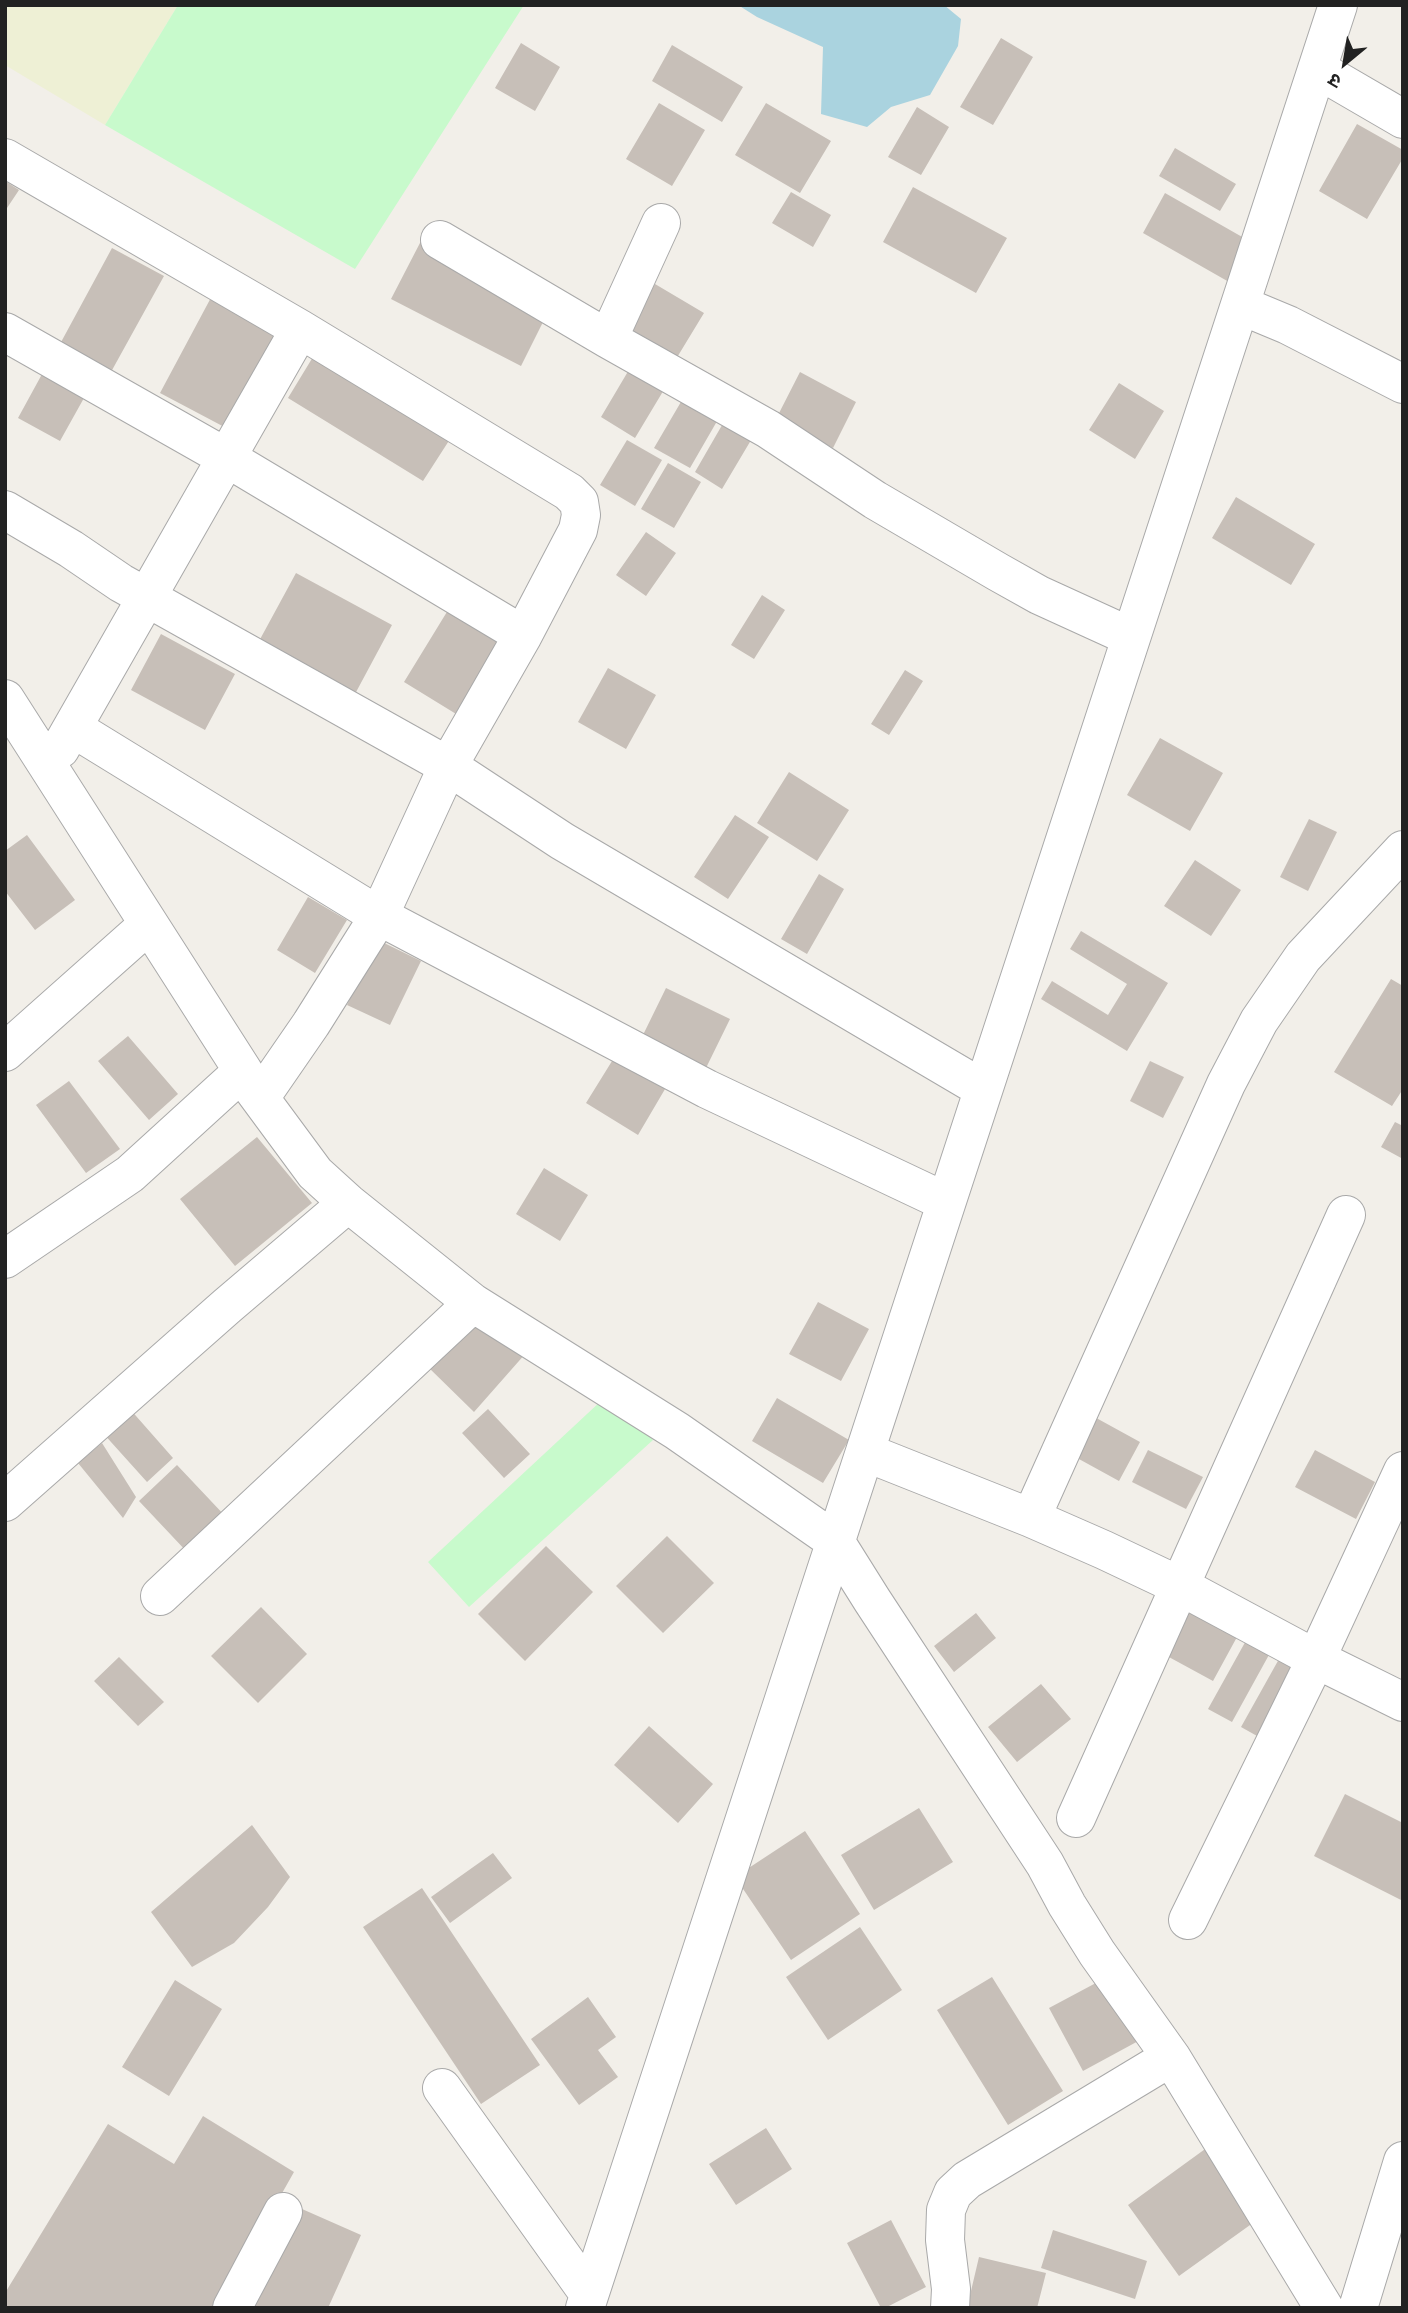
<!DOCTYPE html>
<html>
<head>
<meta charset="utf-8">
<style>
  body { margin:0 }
  #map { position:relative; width:1408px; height:2313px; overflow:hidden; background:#f2efe9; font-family:Ubuntu,"Noto Sans Devanagari",sans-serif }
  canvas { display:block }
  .frame { position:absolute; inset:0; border:7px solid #222; pointer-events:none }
  .north { position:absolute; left:1310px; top:28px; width:70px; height:70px; -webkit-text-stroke:5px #fff; paint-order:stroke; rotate:210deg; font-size:19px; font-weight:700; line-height:28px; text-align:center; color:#222 }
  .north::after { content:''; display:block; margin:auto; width:24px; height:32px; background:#222; clip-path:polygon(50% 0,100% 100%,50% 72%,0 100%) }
</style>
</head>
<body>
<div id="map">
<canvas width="1408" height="2313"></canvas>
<div class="frame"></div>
<div class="north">उ</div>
</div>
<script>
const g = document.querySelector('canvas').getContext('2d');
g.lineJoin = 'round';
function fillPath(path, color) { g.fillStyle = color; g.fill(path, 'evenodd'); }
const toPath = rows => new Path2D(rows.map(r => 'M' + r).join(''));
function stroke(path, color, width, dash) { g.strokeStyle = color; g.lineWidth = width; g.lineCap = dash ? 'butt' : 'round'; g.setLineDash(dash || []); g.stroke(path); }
const farmland = toPath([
  [5,5,178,5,105,125,5,65]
]);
const park = toPath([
  [178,5,524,5,355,269,105,125],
  [616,1387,653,1440,469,1607,428,1562]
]);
const water = toPath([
  [738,5,944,5,961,19,958,46,930,95,891,107,867,127,821,114,823,47,757,17]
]);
const building = toPath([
  [1001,38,1033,57,993,125,960,107],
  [521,43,560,67,535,111,495,88],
  [672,45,743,87,722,122,652,81],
  [659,103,705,130,672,186,626,159],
  [766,103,831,141,800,193,735,155],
  [917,107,949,127,921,175,888,157],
  [1357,124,1403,150,1403,158,1367,219,1319,191],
  [1175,148,1236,184,1220,211,1159,176],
  [5,181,19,190,5,211],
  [913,187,1007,238,976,293,883,242],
  [791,192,831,215,813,247,772,223],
  [1165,193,1251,242,1229,282,1143,233],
  [421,241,550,308,521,366,391,299],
  [112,248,164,276,111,372,60,344],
  [655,284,704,313,673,364,625,335],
  [214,292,284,329,230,430,160,393],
  [316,352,452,436,423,481,288,398],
  [633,363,668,383,635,438,601,417],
  [47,365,89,389,60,441,18,418],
  [800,372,856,402,833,448,776,419],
  [1119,383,1164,411,1135,459,1089,430],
  [685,395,720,416,690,468,654,448],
  [729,413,757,430,722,489,695,472],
  [627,440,662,460,635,506,600,485],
  [668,463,701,482,674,528,641,509],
  [1236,497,1315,544,1291,585,1212,538],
  [646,532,676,553,646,596,616,575],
  [296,573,392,625,355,694,258,643],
  [762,595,785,610,754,659,731,645],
  [453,602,510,637,461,717,404,682],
  [161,634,235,674,205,730,131,690],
  [608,668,656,695,626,749,578,722],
  [905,670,923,681,889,735,871,724],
  [1160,738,1223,773,1190,831,1127,795],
  [789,772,849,810,817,861,757,823],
  [735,815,769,837,728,899,694,877],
  [1309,819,1337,832,1308,891,1280,877],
  [27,835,75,900,35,930,5,891,5,851],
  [1195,860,1241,890,1211,936,1164,906],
  [819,874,844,889,807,954,781,939],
  [308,897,347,920,315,973,277,950],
  [1081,931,1168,983,1127,1051,1041,999,1052,981,1108,1015,1127,984,1070,949],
  [378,940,421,961,390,1025,347,1005],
  [1391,979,1403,986,1403,1089,1392,1106,1334,1072],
  [666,988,730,1019,706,1068,642,1037],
  [128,1036,178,1094,149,1120,98,1061],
  [617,1053,668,1084,638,1135,586,1103],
  [1150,1061,1184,1077,1163,1118,1130,1101],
  [69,1081,120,1149,86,1173,36,1105],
  [1395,1122,1403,1126,1403,1159,1381,1147],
  [257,1137,312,1203,235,1266,180,1199],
  [544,1168,588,1195,560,1241,516,1214],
  [818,1302,869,1329,841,1381,789,1354],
  [483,1317,526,1353,474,1412,427,1366],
  [777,1398,849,1440,823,1483,752,1441],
  [129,1408,173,1458,147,1482,102,1432],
  [488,1409,530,1454,504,1478,462,1433],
  [1089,1414,1140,1442,1119,1481,1068,1453],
  [102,1443,136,1497,123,1518,78,1463],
  [1148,1450,1203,1477,1186,1509,1132,1482],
  [1315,1450,1375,1482,1356,1519,1295,1487],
  [177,1465,227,1518,188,1553,139,1501],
  [667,1536,714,1583,663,1633,616,1586],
  [546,1546,593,1592,525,1661,478,1614],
  [1186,1595,1243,1626,1213,1681,1156,1650],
  [261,1607,307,1654,258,1703,211,1656],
  [976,1613,996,1638,954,1672,934,1646],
  [1253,1628,1311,1660,1266,1741,1241,1727,1279,1659,1270,1653,1232,1722,1208,1709],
  [119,1657,164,1702,138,1726,94,1681],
  [1041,1684,1071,1719,1017,1762,988,1727],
  [649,1726,713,1784,678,1823,614,1765],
  [1345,1794,1403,1823,1403,1901,1314,1856],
  [919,1808,953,1862,874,1910,841,1855],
  [252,1825,290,1877,268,1907,234,1943,192,1967,151,1912],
  [805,1831,860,1914,791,1960,735,1877],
  [493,1853,512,1878,450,1923,431,1897],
  [422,1888,540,2065,481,2104,363,1927],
  [860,1927,902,1990,828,2040,786,1977],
  [1109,1976,1142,2039,1083,2071,1049,2008],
  [992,1977,1063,2091,1008,2125,937,2010],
  [175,1980,222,2009,169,2096,122,2067],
  [588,1997,616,2037,598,2050,618,2077,579,2105,531,2039],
  [203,2116,294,2172,217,2308,5,2308,5,2293,108,2124,174,2164],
  [766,2128,792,2169,736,2205,709,2164],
  [1212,2144,1264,2215,1179,2276,1128,2205],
  [302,2209,361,2235,328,2308,253,2308],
  [891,2220,926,2287,885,2308,881,2308,847,2243],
  [1053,2230,1147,2261,1135,2299,1041,2268],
  [979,2257,1046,2273,1037,2308,967,2308]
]);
const minor = toPath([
  [1317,69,1403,119],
  [5,158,300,329,569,492,579,502,581,515,578,530,523,635,448,766,379,916,311,1024,260,1098],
  [440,240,608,339,768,429,875,500,998,572,1039,595,1131,637],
  [1240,305,1288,325,1403,384],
  [5,332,227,458,523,635],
  [608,339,661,223],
  [5,510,71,549,121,583,448,766,562,841,983,1089],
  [5,699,243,1071,253,1089,315,1173,348,1203,473,1303,677,1431,835,1541,872,1600,1045,1864,1067,1905,1097,1953,1171,2057,1324,2308],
  [73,728,379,916,707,1089,946,1202],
  [60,749,300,329],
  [5,1052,149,924],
  [5,1259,130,1174,243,1071],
  [865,1452,1031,1518,1104,1550,1180,1586,1316,1659,1403,1702],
  [5,1502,227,1306,348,1203],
  [1031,1518,1226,1084,1259,1021,1303,957,1403,850],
  [160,1596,473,1303],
  [1076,1818,1346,1215],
  [1188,1920,1316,1659,1403,1471],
  [442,2088,589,2294],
  [232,2308,283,2212],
  [585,2308,1338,5],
  [950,2308,951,2289,945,2240,946,2210,953,2193,967,2180,1171,2057],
  [1358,2308,1403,2161]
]);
fillPath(farmland, '#eef0d5');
fillPath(park, '#c8facc');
fillPath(water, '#aad3df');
fillPath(building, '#c7bfb8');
stroke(minor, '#a9a9a9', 40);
stroke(minor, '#fff', 38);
</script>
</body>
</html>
